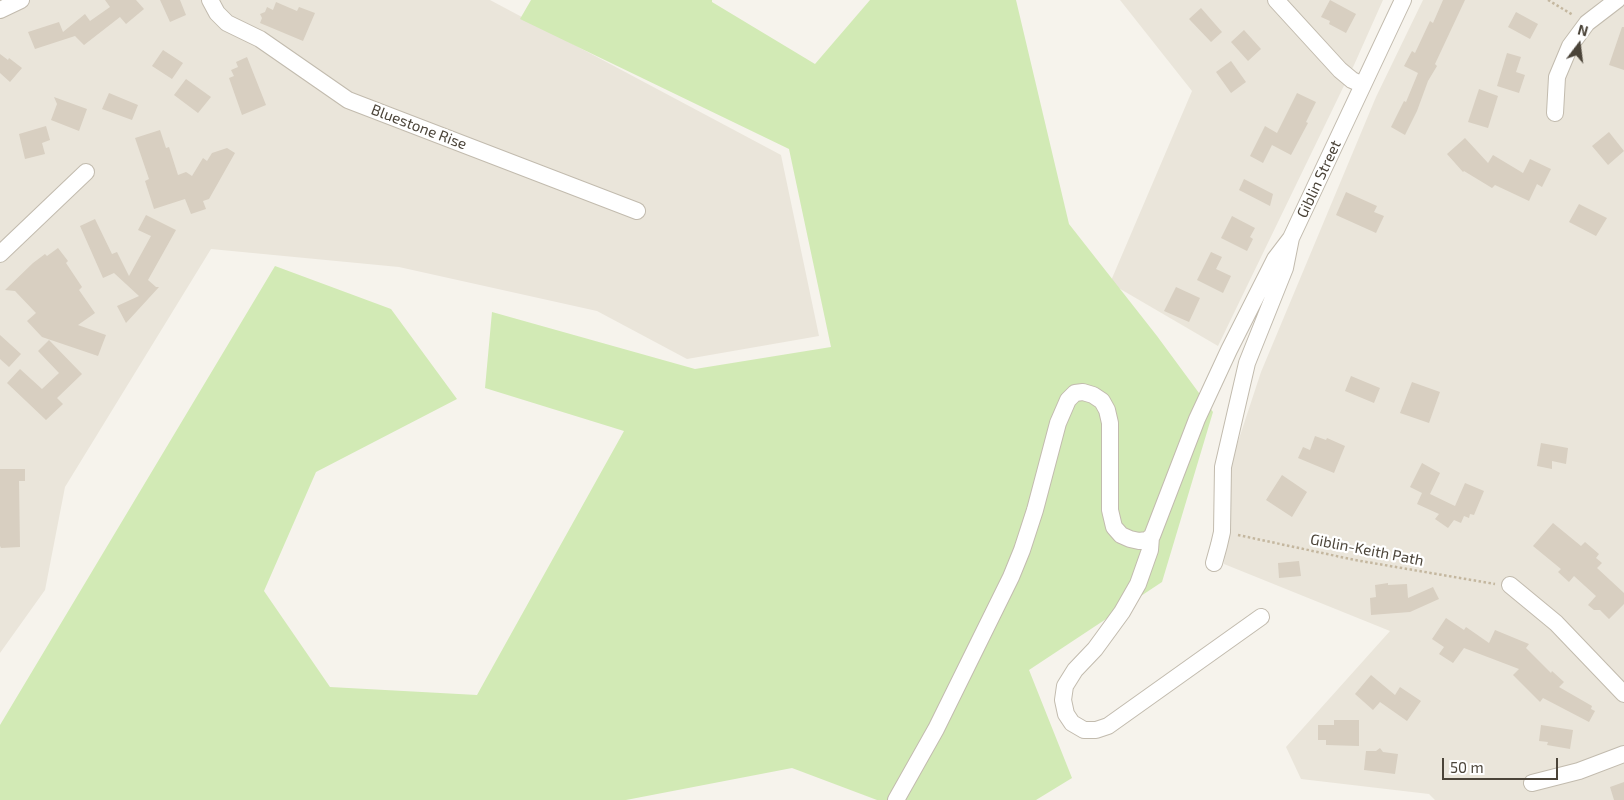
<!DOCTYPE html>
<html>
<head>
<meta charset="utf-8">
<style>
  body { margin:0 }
  #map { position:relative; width:1624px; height:800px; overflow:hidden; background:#f6f3ec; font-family:"Exo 2",sans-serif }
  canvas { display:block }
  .north { position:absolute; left:1554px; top:20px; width:50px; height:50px; -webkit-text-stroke:4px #fff; paint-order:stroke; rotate:15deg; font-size:14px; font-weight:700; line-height:20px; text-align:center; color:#4b4439 }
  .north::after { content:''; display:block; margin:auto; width:18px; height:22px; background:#4b4439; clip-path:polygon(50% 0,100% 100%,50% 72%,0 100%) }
  .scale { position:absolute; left:1442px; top:758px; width:116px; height:22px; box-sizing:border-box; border:2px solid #4b4439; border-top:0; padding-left:6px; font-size:15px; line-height:18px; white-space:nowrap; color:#4b4439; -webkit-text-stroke:4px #fff; paint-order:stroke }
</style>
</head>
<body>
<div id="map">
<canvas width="1624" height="800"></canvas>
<div class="north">N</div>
<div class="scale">50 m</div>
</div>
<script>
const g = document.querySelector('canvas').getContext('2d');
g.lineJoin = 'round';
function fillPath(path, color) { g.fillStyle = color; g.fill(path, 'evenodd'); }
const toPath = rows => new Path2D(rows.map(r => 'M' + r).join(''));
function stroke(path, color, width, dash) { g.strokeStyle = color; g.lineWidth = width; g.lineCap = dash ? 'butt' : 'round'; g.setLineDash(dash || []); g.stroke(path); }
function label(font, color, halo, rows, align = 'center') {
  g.font = font + ' "Exo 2",sans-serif'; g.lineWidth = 4.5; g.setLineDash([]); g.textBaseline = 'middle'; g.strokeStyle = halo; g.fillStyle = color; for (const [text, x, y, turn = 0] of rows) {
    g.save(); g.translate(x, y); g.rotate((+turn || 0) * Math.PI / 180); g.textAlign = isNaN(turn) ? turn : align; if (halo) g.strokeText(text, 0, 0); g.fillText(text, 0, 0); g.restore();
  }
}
const residential = toPath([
  [0,0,490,0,781,155,819,336,687,359,597,311,399,267,211,249,65,487,45,590,0,653],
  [1120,0,1383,0,1354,65,1218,346,1110,283,1192,91],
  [1423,0,1624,0,1624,800,1435,800,1429,794,1301,779,1286,747,1390,631,1224,564,1230,466,1261,372,1376,97]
]);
const green = toPath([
  [531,0,712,0,712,2,815,64,870,0,1016,0,1069,224,1157,336,1213,412,1162,582,1029,670,1072,778,1036,800,877,800,792,768,626,800,0,800,0,725,275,266,391,309,457,399,316,472,264,591,330,687,477,695,624,431,485,388,492,312,695,369,831,347,789,149,520,19]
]);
const building = toPath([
  [105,0,136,0,144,9,126,24,120,17,84,45,75,36,35,49,28,32,59,22,63,32,85,14,90,21,110,7],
  [160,0,180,0,186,15,170,22],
  [1330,0,1356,14,1346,33,1329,24,1330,21,1321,17],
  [1443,0,1465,0,1435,64,1437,66,1428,81,1417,111,1405,135,1391,127,1404,101,1406,102,1418,73,1404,66,1412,51,1415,53,1430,21,1433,23],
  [276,2,297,11,299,7,315,13,303,41,260,23,262,18,260,14,265,12,267,7,273,10],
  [1201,8,1222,32,1211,42,1189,19],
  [1516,12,1538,24,1530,39,1508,27],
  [1622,27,1624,27,1624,70,1609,65],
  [1244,30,1261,49,1248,61,1231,42],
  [163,50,183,63,172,79,152,66],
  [1507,53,1521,57,1516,72,1525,75,1519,93,1497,86],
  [0,54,8,60,9,58,22,68,10,82,0,73],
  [247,57,266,105,242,115,229,78,234,76,231,70,238,67,236,62],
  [1231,61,1246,82,1231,93,1216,72],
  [186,79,211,97,198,113,174,95],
  [1479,89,1498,96,1488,128,1468,122],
  [109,93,138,105,132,120,102,109],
  [1297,93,1316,102,1306,122,1308,123,1291,155,1272,145,1263,163,1250,156,1265,126,1277,133],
  [54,97,87,109,79,131,51,120,57,104],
  [46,126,50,140,42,143,45,154,25,159,19,134],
  [160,130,166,148,169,147,178,175,186,172,192,176,203,158,207,161,212,153,227,148,235,153,209,199,203,201,206,209,191,214,185,199,154,209,145,181,149,179,135,138],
  [1609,132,1624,151,1608,165,1592,146],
  [1465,138,1488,163,1493,155,1523,173,1530,159,1551,169,1542,187,1537,184,1529,201,1495,185,1492,188,1464,171,1463,172,1447,154],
  [1244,179,1273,194,1270,206,1239,190],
  [1346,192,1377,206,1374,212,1384,216,1376,233,1336,215],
  [1579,204,1607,218,1596,236,1569,222],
  [146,215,176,230,148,280,156,287,159,287,126,323,117,306,139,296,114,273,103,278,80,226,95,219,112,254,117,252,129,276,151,236,138,230],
  [1232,216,1255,228,1250,237,1253,239,1247,251,1221,238],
  [58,248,68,261,66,263,82,287,79,290,95,313,78,325,106,335,98,356,42,337,27,321,36,313,15,291,5,290,33,263,45,254,47,256],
  [1211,252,1222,257,1216,269,1231,276,1223,293,1197,280],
  [1176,287,1200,298,1189,322,1164,311],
  [0,335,21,354,9,367,0,359],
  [49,340,82,374,57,398,63,404,46,420,7,383,20,369,42,389,59,373,38,351],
  [1351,376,1380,388,1374,403,1345,391],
  [1412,382,1440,392,1429,423,1400,413],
  [1315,436,1326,440,1327,438,1345,446,1334,473,1298,458,1303,447,1310,450],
  [1541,443,1568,448,1566,464,1552,461,1552,469,1537,466],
  [1422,463,1440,473,1430,494,1455,506,1465,483,1484,491,1474,515,1470,514,1469,518,1464,516,1461,523,1454,520,1448,528,1435,519,1439,514,1417,504,1422,493,1410,487],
  [0,469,25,469,25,481,19,481,20,547,1,548,0,546],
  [1282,475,1307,492,1292,517,1266,500],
  [1553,523,1581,546,1585,542,1599,554,1596,558,1602,563,1597,568,1624,593,1624,604,1609,619,1600,610,1594,610,1588,605,1596,596,1574,576,1569,582,1558,572,1561,569,1533,546],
  [1299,561,1301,576,1279,578,1278,563],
  [1388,583,1388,585,1407,584,1408,598,1433,587,1439,599,1410,612,1371,615,1370,598,1376,597,1375,585],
  [1446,618,1464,630,1466,627,1489,643,1495,630,1529,644,1526,648,1551,673,1552,671,1564,682,1559,687,1592,706,1591,709,1595,711,1589,722,1543,698,1540,702,1513,675,1519,669,1464,648,1453,663,1439,654,1444,647,1432,639],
  [1371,675,1395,695,1400,687,1421,701,1407,721,1380,702,1373,710,1355,694],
  [1334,720,1359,720,1359,746,1326,745,1326,740,1318,740,1318,725,1334,725],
  [1541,725,1573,730,1570,749,1547,745,1548,742,1539,741],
  [1380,748,1383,752,1398,754,1395,774,1364,770,1366,751,1376,751],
  [1624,782,1624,800,1614,800,1610,787]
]);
const path = toPath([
  [1548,0,1573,15],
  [1238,535,1355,560,1495,584]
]);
const minor = toPath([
  [210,0,217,13,227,23,260,39,348,100,637,211],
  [1276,0,1340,70,1352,80,1363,85],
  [0,10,21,0],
  [1555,113,1557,77,1570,46,1587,23,1617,0],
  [0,254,86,172],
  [1151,537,1150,550,1138,584,1122,612,1095,649,1075,670,1065,686,1063,700,1066,714,1072,723,1084,730,1096,730,1108,726,1261,617],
  [1214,563,1219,545,1222,532,1223,467,1247,363,1285,268,1291,238,1403,0],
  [1510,585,1556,623,1624,694],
  [1532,783,1579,771,1624,754],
  [896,800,936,729,1011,577,1022,550,1035,510,1058,423,1068,400,1075,393,1083,392,1093,395,1102,401,1107,410,1110,423,1110,510,1114,527,1121,535,1130,539,1139,541,1147,540,1152,536,1197,419,1229,350,1275,259,1291,238]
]);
const streetNames = [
  ["Bluestone Rise",419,127,21],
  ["Giblin Street",1319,179,-65],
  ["Giblin-Keith Path",1367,550,11]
];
fillPath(residential, '#eae5da');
fillPath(green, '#d2eab5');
fillPath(building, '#d8cfc1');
stroke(minor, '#c2bbae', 18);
stroke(path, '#c4b79f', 2.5, [2.5, 2.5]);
stroke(minor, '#fff', 16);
label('15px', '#4b4439', '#fff', streetNames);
</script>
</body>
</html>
